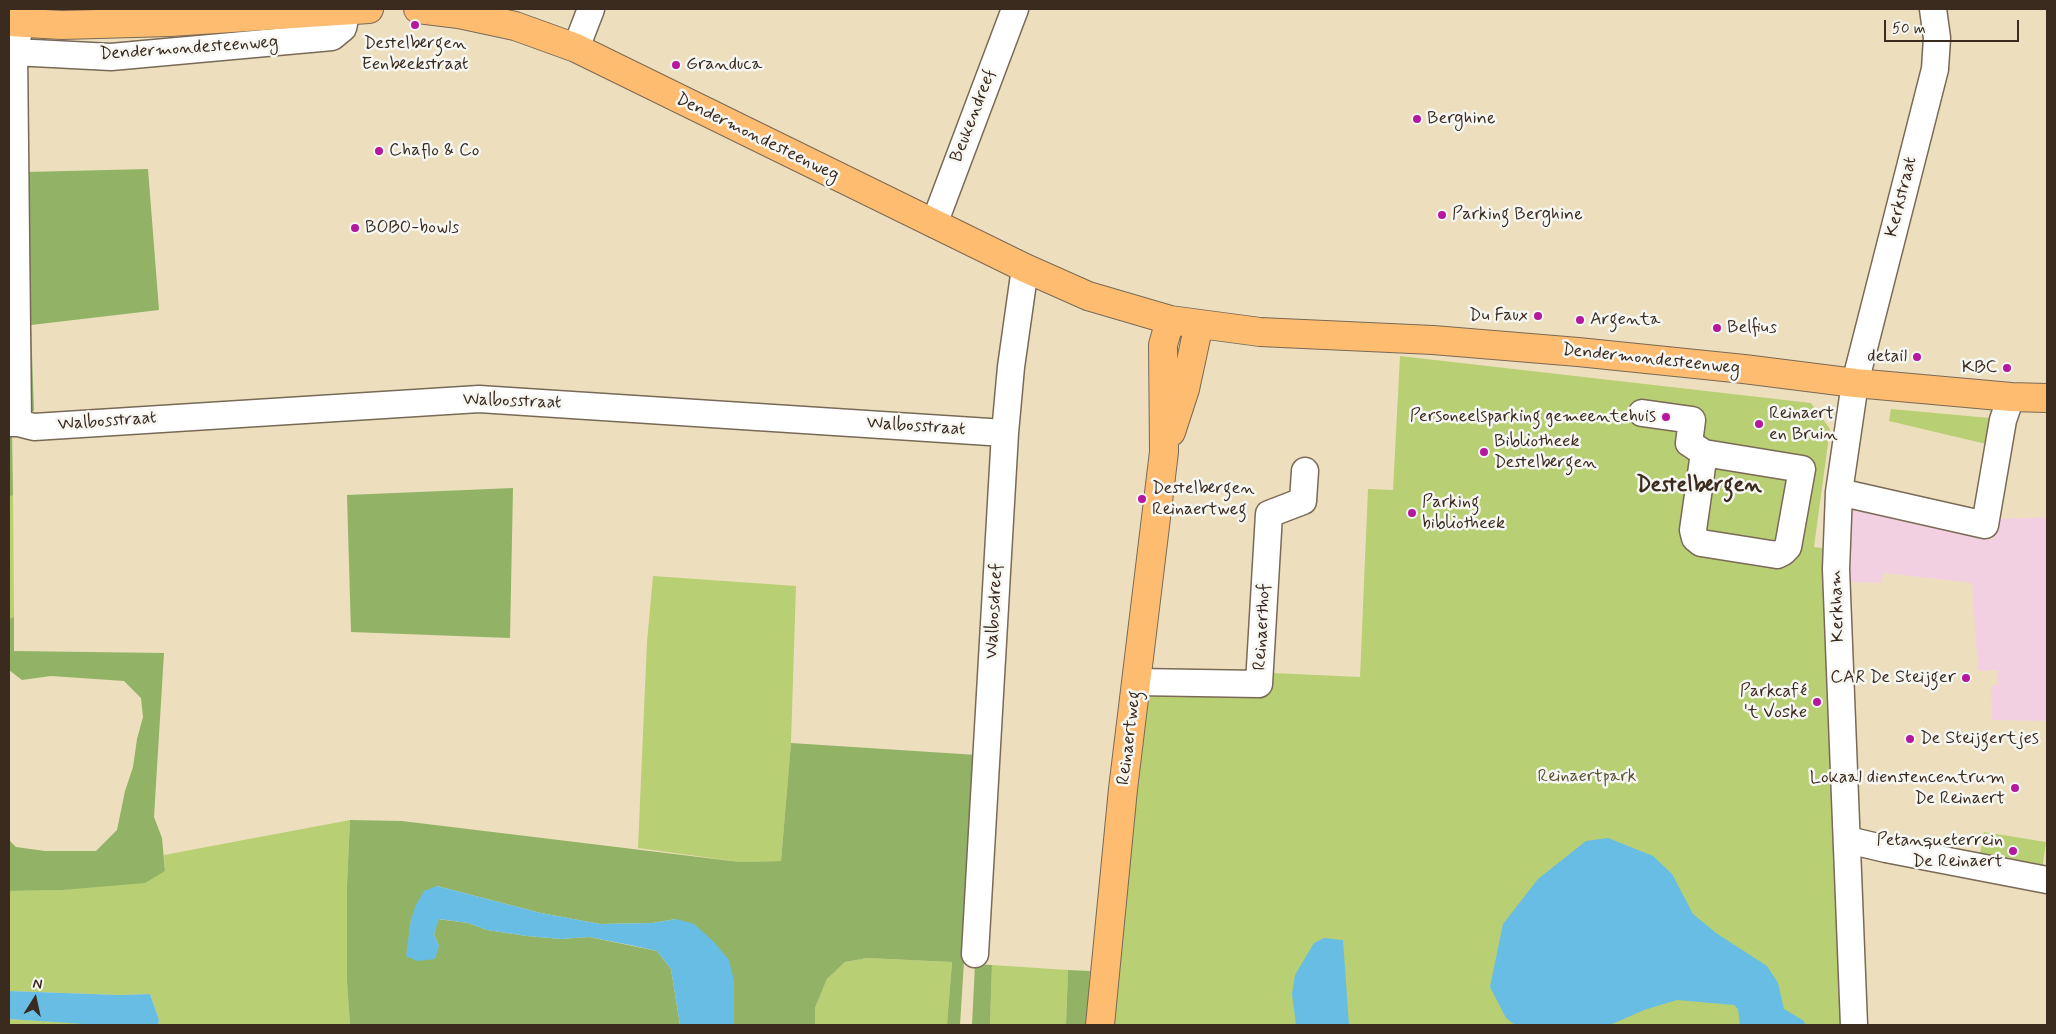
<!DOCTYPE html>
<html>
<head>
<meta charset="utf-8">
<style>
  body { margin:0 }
  #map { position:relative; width:2056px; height:1034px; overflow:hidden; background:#eddfbd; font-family:Mynerve,sans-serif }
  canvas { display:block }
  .frame { position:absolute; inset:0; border:10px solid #3b2a1e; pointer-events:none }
  .north { position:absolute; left:10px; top:974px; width:50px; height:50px; -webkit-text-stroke:4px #f6f6f2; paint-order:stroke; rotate:10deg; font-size:14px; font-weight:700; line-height:20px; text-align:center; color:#3b2a1e }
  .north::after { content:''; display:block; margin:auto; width:18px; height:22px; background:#3b2a1e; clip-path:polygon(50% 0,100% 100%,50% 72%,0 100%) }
  .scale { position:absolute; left:1884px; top:20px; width:135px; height:22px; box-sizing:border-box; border:2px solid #3b2a1e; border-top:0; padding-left:6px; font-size:15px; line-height:18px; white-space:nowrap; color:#3b2a1e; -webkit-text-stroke:4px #f6f6f2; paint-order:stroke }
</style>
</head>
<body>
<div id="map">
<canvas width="2056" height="1034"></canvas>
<div class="frame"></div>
<div class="north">N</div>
<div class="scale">50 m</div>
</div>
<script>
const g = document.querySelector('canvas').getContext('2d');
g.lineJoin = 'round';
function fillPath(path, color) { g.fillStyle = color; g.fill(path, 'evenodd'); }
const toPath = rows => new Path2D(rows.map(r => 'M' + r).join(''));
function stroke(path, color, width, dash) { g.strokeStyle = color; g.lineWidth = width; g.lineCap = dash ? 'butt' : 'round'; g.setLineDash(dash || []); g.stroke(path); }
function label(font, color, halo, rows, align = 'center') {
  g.font = font + ' Mynerve,sans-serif'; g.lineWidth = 5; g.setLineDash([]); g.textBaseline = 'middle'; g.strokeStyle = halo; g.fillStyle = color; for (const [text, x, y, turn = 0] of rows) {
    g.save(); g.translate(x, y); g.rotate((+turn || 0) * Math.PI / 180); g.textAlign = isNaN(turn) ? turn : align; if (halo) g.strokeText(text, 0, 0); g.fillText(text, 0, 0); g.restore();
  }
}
const built = toPath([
  [1846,506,1992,540,1996,519,2047,517,2047,721,1992,720,1991,686,1997,685,1997,670,1978,671,1972,583,1884,573,1881,583,1843,582]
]);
const green = toPath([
  [1400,356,1811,403,1830,429,1814,547,1828,549,1848,1025,1113,1025,1135,790,1152,671,1251,672,1360,677,1368,489,1393,490],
  [1891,409,1990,418,1986,444,1889,421],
  [13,495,14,617,9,619,9,497],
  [653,576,796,586,791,743,781,861,740,862,638,848,647,642],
  [350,820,347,885,347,982,350,1025,158,1025,159,1020,150,994,120,995,9,991,9,891,62,890,165,871,164,855],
  [1984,832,2046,842,2042,870,1979,859],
  [867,958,952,962,947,1025,815,1025,815,1008,827,979,845,962],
  [992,965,1068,970,1066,1025,990,1025],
  [9,1019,95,1024,99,1025,9,1025]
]);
const forest = toPath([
  [148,169,159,310,31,325,34,411,9,413,26,172],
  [9,428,12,428,13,495,9,497],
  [513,488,510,638,351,632,347,495],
  [14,617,14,651,164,653,154,817,162,838,165,871,145,883,62,890,9,891,9,840,16,847,45,851,96,851,117,830,125,791,133,767,137,739,143,717,141,698,124,681,51,676,22,680,9,670,9,619],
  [791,743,977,755,960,1025,947,1025,952,962,867,958,845,962,827,979,815,1008,815,1025,734,1025,734,981,676,919,652,923,600,924,541,913,437,886,411,920,407,956,439,946,434,934,438,919,468,923,487,930,527,936,561,939,589,937,657,951,671,969,680,1025,350,1025,347,982,347,885,350,820,402,821,740,862,781,861],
  [975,964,992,965,990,1025,972,1025],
  [1068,970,1090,971,1087,1025,1066,1025]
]);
const water = toPath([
  [1608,838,1653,856,1672,874,1693,914,1716,933,1767,966,1778,983,1784,1009,1804,1021,1805,1025,1740,1025,1738,1009,1734,1005,1677,1000,1644,1010,1610,1025,1515,1025,1506,1018,1490,987,1503,924,1538,879,1586,841],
  [437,886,541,913,600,924,652,923,676,919,694,924,714,942,729,960,734,981,734,1025,680,1025,671,969,657,951,630,945,589,937,561,939,527,936,487,930,468,923,439,919,434,934,439,946,435,959,417,961,406,956,411,919,416,905,424,891],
  [1324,938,1343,940,1349,1025,1296,1025,1292,994,1295,975,1314,943],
  [9,991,120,995,150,994,159,1020,158,1025,99,1025,9,1019]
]);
const minor = toPath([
  [576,48,591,9],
  [14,52,111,57,332,37,343,28,347,11],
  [934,224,1015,9],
  [1642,413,1692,420,1689,443,1704,453],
  [9,423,18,423,14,52,21,23],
  [18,423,34,427,479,399,1005,433],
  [1704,453,1802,469,1788,547,1783,552,1777,555,1701,543,1695,538,1693,530,1704,453],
  [1839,492,1985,525,2003,420,2011,397],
  [1137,682,1259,684,1269,514,1303,501,1305,471],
  [1848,840,1886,849,2047,880],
  [975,954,1005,433,1011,367,1025,268],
  [1854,1025,1836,569,1839,492,1855,383,1935,69,1937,38,1933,9]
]);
const major = toPath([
  [418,9,459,14,515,26,576,48,1025,268,1088,296,1170,320,1260,332,1433,340,1578,352,1744,369,1855,383,2011,397,2047,398],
  [9,22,62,25,170,22,369,9],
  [1171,432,1185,389,1199,324],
  [1100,1025,1123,789,1164,452,1163,345,1170,320]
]);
const markers = [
  [415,25,5,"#b5179e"],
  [676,65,5,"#b5179e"],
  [1417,119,5,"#b5179e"],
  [379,151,5,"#b5179e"],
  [1442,215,5,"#b5179e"],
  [355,228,5,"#b5179e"],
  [1538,316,5,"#b5179e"],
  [1580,320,5,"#b5179e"],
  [1717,328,5,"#b5179e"],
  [1917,357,5,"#b5179e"],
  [2007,368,5,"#b5179e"],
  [1666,417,5,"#b5179e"],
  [1759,424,5,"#b5179e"],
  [1484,452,5,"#b5179e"],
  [1142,499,5,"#b5179e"],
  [1412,513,5,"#b5179e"],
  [1966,678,5,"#b5179e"],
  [1817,702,5,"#b5179e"],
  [1910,739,5,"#b5179e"],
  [2015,788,5,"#b5179e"],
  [2013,851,5,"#b5179e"]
];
const poiNames = [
  ["Destelbergen",415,44,"center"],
  ["Eenbeekstraat",415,65,"center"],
  ["Granduca",686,65],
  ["Berghine",1427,119],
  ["Chaflo & Co",389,151],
  ["Parking Berghine",1452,215],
  ["BOBO-bowls",365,228],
  ["Du Faux",1528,316,"right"],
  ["Argenta",1590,320],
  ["Belfius",1727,328],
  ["detail",1907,357,"right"],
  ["KBC",1997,368,"right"],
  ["Reinaert",1769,414],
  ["en Bruin",1769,435],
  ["Personeelsparking gemeentehuis",1656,417,"right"],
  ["Bibliotheek",1494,442],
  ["Destelbergen",1494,463],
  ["Destelbergen",1152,489],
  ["Reinaertweg",1152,510],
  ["Parking",1422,503],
  ["bibliotheek",1422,524],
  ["CAR De Steijger",1956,678,"right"],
  ["Parkcafé",1807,692,"right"],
  ["'t Voske",1807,713,"right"],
  ["De Steijgertjes",1920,739],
  ["Lokaal dienstencentrum",2005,778,"right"],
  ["De Reinaert",2005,799,"right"],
  ["Petanqueterrein",2003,841,"right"],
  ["De Reinaert",2003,862,"right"]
];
const streetNames = [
  ["Dendermondesteenweg",189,49,-4],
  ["Beukendreef",974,116,-69],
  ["Dendermondesteenweg",757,138,26],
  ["Kerkstraat",1902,197,-76],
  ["Dendermondesteenweg",1651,360,6],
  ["Walbosstraat",512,402,2],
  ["Walbosstraat",107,422,-4],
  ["Walbosstraat",916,427,4],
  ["Kerkham",1838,606,-92],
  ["Walbosdreef",995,611,-87],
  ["Reinaerthof",1263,627,-87],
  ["Reinaertweg",1130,738,-83]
];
const parkNames = [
  ["Reinaertpark",1587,777]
];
const districtNames = [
  ["Destelbergen",1699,486]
];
fillPath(built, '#f2d0e2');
fillPath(green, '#b9cf73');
fillPath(forest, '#92b265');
fillPath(water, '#67bde4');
stroke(minor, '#796956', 29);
stroke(major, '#796956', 30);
stroke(minor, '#fff', 26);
stroke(major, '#fdbc70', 28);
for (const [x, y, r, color] of markers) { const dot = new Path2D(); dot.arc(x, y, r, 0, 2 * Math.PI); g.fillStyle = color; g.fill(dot); stroke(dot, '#f6f6f2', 2); }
label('18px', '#3b2a1e', '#f6f6f2', poiNames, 'left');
label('18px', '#3b2a1e', '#f6f6f2', streetNames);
label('18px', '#5a5333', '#f6f6f2', parkNames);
label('bold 22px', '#3b2a1e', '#f6f6f2', districtNames);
</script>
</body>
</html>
